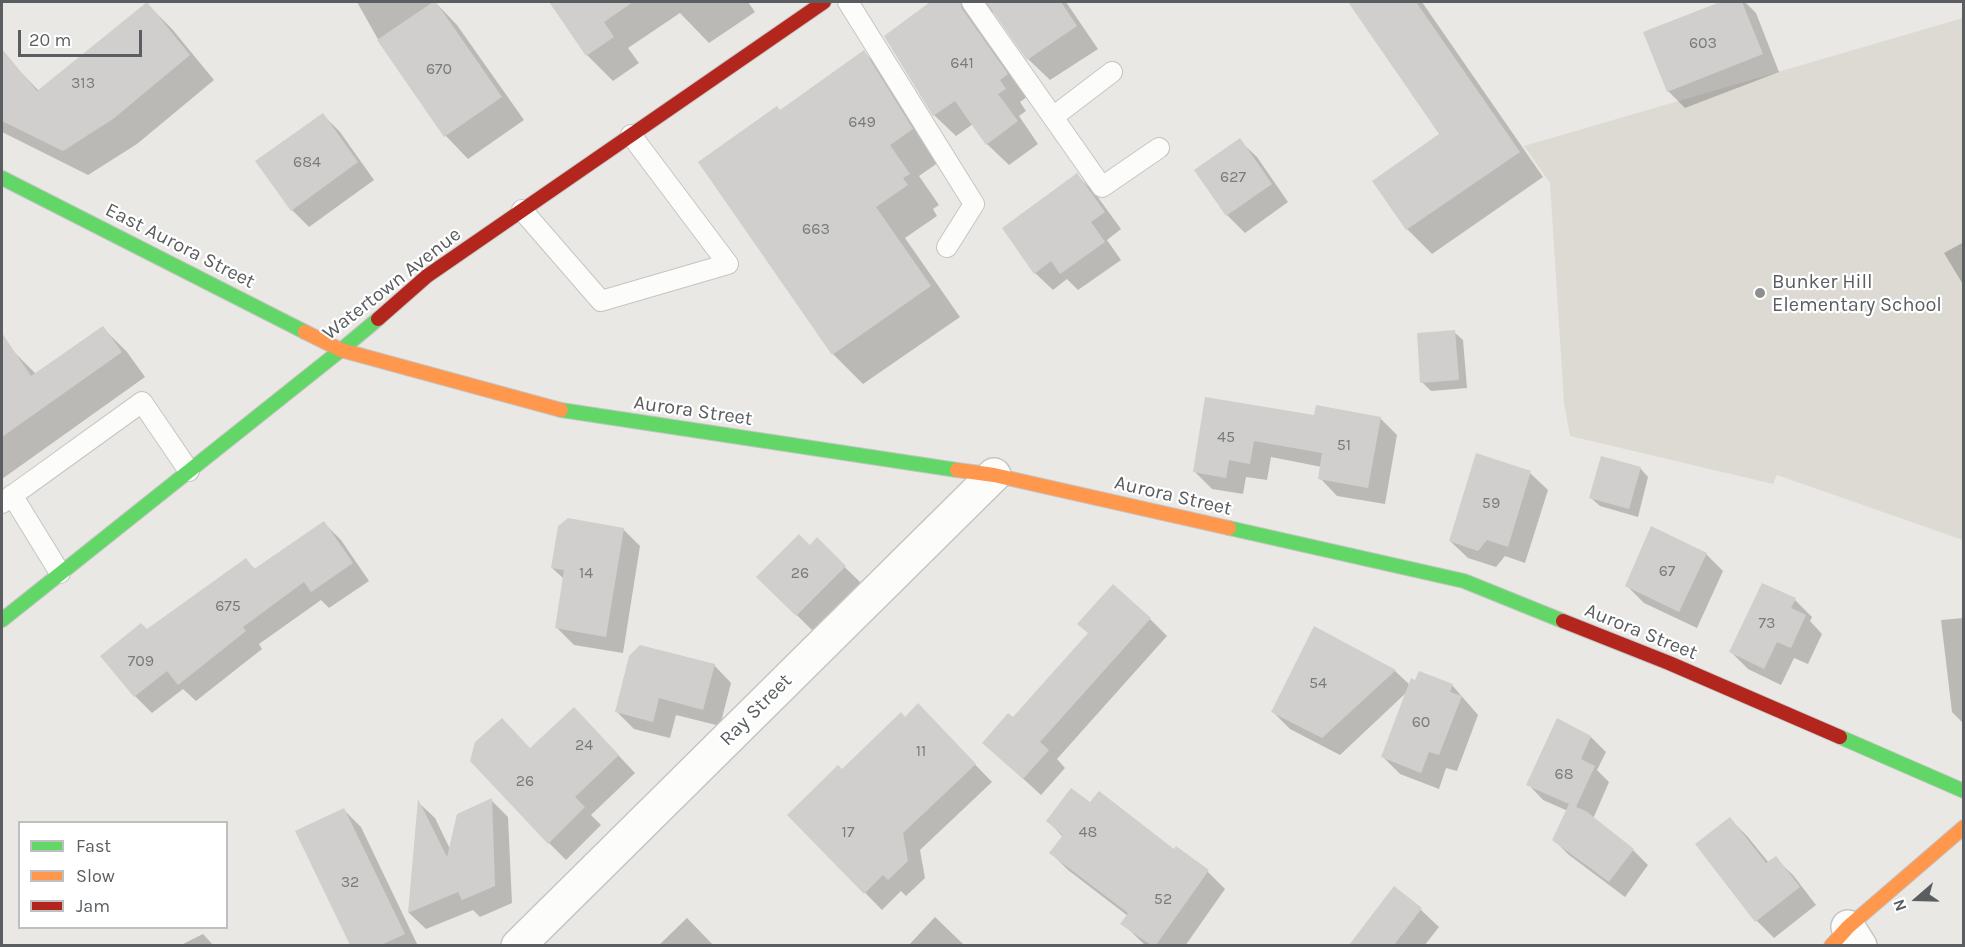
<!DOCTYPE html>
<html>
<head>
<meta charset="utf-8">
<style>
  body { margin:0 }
  #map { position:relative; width:1965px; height:947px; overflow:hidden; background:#eae8e4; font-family:Karla,sans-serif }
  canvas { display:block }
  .frame { position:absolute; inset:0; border:3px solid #5a5e61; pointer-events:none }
  .legend { position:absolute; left:18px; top:821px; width:210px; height:108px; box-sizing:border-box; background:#fff; border:2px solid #bdbfc0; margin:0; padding:8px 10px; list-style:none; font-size:18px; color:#5a5e61 }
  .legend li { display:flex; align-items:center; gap:12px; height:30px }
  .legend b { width:30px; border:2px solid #bdbfc0 }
  .north { position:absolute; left:1887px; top:869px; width:60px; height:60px; -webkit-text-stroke:4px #fff; paint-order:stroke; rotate:250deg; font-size:16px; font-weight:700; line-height:24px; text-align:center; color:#5a5e61 }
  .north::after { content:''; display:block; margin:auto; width:21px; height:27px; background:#5a5e61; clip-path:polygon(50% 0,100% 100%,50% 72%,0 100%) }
  .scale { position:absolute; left:18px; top:30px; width:124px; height:27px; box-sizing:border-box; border:3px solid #5a5e61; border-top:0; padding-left:8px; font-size:18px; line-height:21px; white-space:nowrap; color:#5a5e61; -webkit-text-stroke:4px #fff; paint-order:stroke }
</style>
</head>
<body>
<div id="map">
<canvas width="1965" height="947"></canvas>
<div class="frame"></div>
<ul class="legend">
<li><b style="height:8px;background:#63d668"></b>Fast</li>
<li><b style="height:8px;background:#ff974d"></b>Slow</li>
<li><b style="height:8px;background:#b3261e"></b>Jam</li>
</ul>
<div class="north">N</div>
<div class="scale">20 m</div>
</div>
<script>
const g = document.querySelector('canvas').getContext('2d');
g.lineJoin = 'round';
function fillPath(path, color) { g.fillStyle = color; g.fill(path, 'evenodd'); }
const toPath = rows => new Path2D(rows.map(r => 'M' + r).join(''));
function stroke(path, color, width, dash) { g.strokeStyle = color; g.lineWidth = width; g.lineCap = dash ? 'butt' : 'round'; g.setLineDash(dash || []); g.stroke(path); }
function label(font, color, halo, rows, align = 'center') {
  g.font = font + ' Karla,sans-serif'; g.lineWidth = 4.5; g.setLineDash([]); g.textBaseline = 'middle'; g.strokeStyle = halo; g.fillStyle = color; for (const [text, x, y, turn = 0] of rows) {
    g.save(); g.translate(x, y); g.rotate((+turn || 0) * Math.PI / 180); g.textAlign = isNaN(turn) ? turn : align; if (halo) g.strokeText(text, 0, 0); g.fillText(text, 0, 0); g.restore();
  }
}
const education = toPath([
  [1963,18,1963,540,1777,475,1773,484,1570,436,1564,403,1550,183,1524,146]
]);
const shadow = toPath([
  [357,2,435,2,457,25,524,120,468,159,446,136,379,41],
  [551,2,748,2,755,12,709,43,680,13,628,48,639,63,613,81,587,55],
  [933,2,1066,2,1098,49,1050,80,1028,59,996,12,987,13,1028,96,1020,102,1026,111,1019,116,1038,144,1009,165,987,144,973,124,956,136,934,115,886,37],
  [1350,2,1422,2,1543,177,1432,254,1407,229,1374,181,1442,135],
  [1724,2,1745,2,1756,13,1779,72,1685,108,1668,91,1645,33],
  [147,4,172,29,214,80,137,144,88,175,2,132,2,65,8,59,39,91],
  [864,52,894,83,942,160,919,176,939,205,933,209,937,216,905,238,960,317,863,384,833,354,780,111],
  [323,115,340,132,374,180,309,227,292,210],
  [1239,140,1257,157,1288,202,1245,233,1227,215,1196,171],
  [1077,175,1094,192,1121,229,1107,240,1121,260,1078,290,1067,279,1053,290,1035,273],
  [1964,242,1964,286,1944,253],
  [102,327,127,352,145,377,2,479,2,359,13,351,36,374],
  [1454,332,1463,340,1467,388,1431,391,1422,382],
  [1207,399,1315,417,1380,418,1397,435,1385,504,1337,496,1320,478,1322,467,1271,457,1267,480,1246,477,1243,494,1212,489,1195,472],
  [1640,468,1648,477,1638,517,1600,506,1591,498],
  [1530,473,1548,490,1525,563,1505,556,1496,567,1468,558,1450,541],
  [324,523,341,540,369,581,329,608,321,600,259,644,262,649,196,701,183,689,152,713,135,696,147,631,246,560,256,570],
  [623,529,640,546,623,653,574,645,556,627,564,579,552,568],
  [817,540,862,584,814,632,758,577,810,547],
  [1706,554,1723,571,1697,628,1644,603,1627,586],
  [1795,600,1812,617,1810,621,1822,634,1808,664,1794,658,1781,685,1748,669,1731,652],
  [1964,618,1964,724,1952,712,1941,620],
  [1150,619,1167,636,1057,759,1065,768,1041,795,984,743,1013,720],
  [714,665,731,683,720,726,676,715,670,738,634,729,616,711],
  [1395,671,1410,685,1452,685,1478,715,1457,771,1446,768,1439,789,1400,774,1383,757,1407,692,1340,755,1290,729,1273,712],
  [905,718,935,723,992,782,920,850,925,878,906,896,901,891,882,910,790,816],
  [591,726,635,773,591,815,601,825,566,860,549,843,530,750],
  [1591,737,1606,752,1597,770,1609,782,1593,819,1633,850,1648,865,1625,897,1569,855,1554,840,1568,811,1543,800,1528,784],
  [491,800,508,817,512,903,480,917,473,910,426,929,409,913,419,803,435,818,450,849],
  [1090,804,1174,851,1176,848,1208,872,1225,889,1185,946,1146,946,1122,923,1128,916,1068,870,1051,853,1063,837,1048,821],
  [344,810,361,827,418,946,352,946,297,832],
  [1730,819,1747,836,1769,863,1775,858,1793,875,1816,905,1774,938,1757,921,1698,844],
  [1394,888,1421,910,1439,927,1424,946,1357,946,1354,942],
  [935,917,963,944,964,946,908,946],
  [687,918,714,946,658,946],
  [203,934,214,946,179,946]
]);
const building = toPath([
  [147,2,190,55,113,119,63,151,2,121,2,49,37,91],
  [433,2,436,2,502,97,444,137,377,40],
  [549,2,633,2,604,22,614,37,586,56],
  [930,2,960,2,962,9,1008,74,1000,80,1006,89,998,94,1018,121,986,145,955,101,933,116,884,36],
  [986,2,1061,2,1077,26,1027,60],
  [1348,2,1416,2,1520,152,1406,230,1372,181,1439,134],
  [1720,2,1742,2,1763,54,1667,92,1643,32],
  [864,50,913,129,890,145,910,174,903,178,908,185,876,207,931,286,832,355,698,162,777,106,780,110],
  [323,113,358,162,291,211,255,161],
  [1240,138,1272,184,1226,216,1194,170],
  [1077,173,1105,212,1091,222,1105,242,1060,274,1051,261,1034,274,1002,228],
  [103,326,122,352,2,437,2,333,31,376],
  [1455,330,1459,380,1420,383,1417,333],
  [1205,397,1314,415,1316,405,1381,417,1368,488,1318,479,1322,453,1254,441,1250,464,1229,460,1226,478,1193,472],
  [1476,453,1531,471,1508,547,1487,540,1478,551,1449,541],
  [1601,456,1641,467,1629,509,1589,498],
  [568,518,624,528,606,637,555,628,564,570,551,568,558,526],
  [324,521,353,563,311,592,304,582,243,627,246,631,178,685,167,671,134,697,100,656,141,623,147,629,246,558,254,569],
  [1651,526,1707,553,1679,612,1625,586],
  [799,534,810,545,817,537,846,566,796,616,756,577],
  [1762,583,1796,598,1791,608,1806,615,1791,648,1777,642,1764,669,1729,652],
  [1113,584,1151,618,1040,742,1049,750,1023,779,982,743,1008,713,1013,717,1088,633,1077,624],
  [1314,626,1396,670,1322,738,1271,712],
  [640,645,715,664,703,710,659,698,653,722,615,712,629,656],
  [1419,671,1453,684,1450,692,1462,696,1439,755,1429,752,1421,773,1381,757,1411,678,1415,680],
  [918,703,976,764,903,833,908,861,888,880,883,875,864,894,787,815,838,765,842,769,901,712,905,717],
  [574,707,619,755,575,797,585,807,548,844,470,761,475,742,502,718,530,748],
  [1557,718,1591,736,1581,759,1595,766,1576,807,1586,811,1634,849,1609,882,1552,840,1569,804,1526,785],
  [1071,788,1090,802,1099,791,1174,849,1176,846,1209,870,1156,945,1151,945,1120,924,1128,913,1049,853,1063,835,1046,821],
  [492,798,495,886,462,900,458,892,408,913,418,799,447,857,457,814],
  [344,808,405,934,381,945,350,945,295,831],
  [1730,817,1766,863,1776,856,1800,887,1755,922,1695,844],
  [1394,886,1422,908,1394,945,1349,945]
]);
const lane = toPath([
  [848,2,974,204,947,247],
  [972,2,1102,187,1159,148],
  [1053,117,1112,72],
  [522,210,601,301,728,264,631,135],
  [12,495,60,573],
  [2,503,142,402,189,471]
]);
const street = toPath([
  [1848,927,1860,946],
  [518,946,994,475]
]);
const fast = toPath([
  [2,178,305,332],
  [561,410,957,470],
  [1229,528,1464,581,1563,621],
  [2,620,341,350,378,319],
  [1840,737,1964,791]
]);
const slow = toPath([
  [305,332,341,350,561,410],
  [957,470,994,475,1229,528],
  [1831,946,1848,927,1964,827]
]);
const jam = toPath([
  [378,319,427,276,824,2],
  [1563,621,1669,663,1840,737]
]);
const markers = [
  [1760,293,6,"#8c8e8f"]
];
const numberNames = [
  ["603",1703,43],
  ["641",962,63],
  ["670",439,69],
  ["313",83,83],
  ["649",862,122],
  ["684",307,162],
  ["627",1233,177],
  ["663",816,229],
  ["45",1226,437],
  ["51",1344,445],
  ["59",1491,503],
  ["67",1667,571],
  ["14",586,573],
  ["26",800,573],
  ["675",228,606],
  ["73",1767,623],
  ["709",141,661],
  ["54",1318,683],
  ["60",1421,722],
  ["24",584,745],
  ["11",921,751],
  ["68",1564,774],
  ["26",525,781],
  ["17",848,832],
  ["48",1088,832],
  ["32",350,882],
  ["52",1163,899]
];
const streetNames = [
  ["East Aurora Street",180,246,27],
  ["Watertown Avenue",392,284,-38],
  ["Aurora Street",693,411,8],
  ["Aurora Street",1173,496,13],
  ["Aurora Street",1641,632,22],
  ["Ray Street",756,710,-45]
];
const poiNames = [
  ["Bunker Hill",1772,282],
  ["Elementary School",1772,305]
];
fillPath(education, '#dddad4');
fillPath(shadow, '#0003');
fillPath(building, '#d0cfcd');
stroke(lane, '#c5c5c5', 22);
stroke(street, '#c5c5c5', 36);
stroke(fast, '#c5c5c5', 16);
stroke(slow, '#c5c5c5', 16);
stroke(jam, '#c5c5c5', 16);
stroke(lane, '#fcfcfb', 20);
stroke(street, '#fcfcfb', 33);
stroke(fast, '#63d668', 14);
stroke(slow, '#ff974d', 14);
stroke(jam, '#b3261e', 14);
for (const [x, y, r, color] of markers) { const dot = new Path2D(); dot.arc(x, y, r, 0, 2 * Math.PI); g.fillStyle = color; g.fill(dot); stroke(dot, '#fff', 2); }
label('16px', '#797c7d', null, numberNames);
label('20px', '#5a5e61', '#fff', streetNames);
label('20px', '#5a5e61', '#fff', poiNames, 'left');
</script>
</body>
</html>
